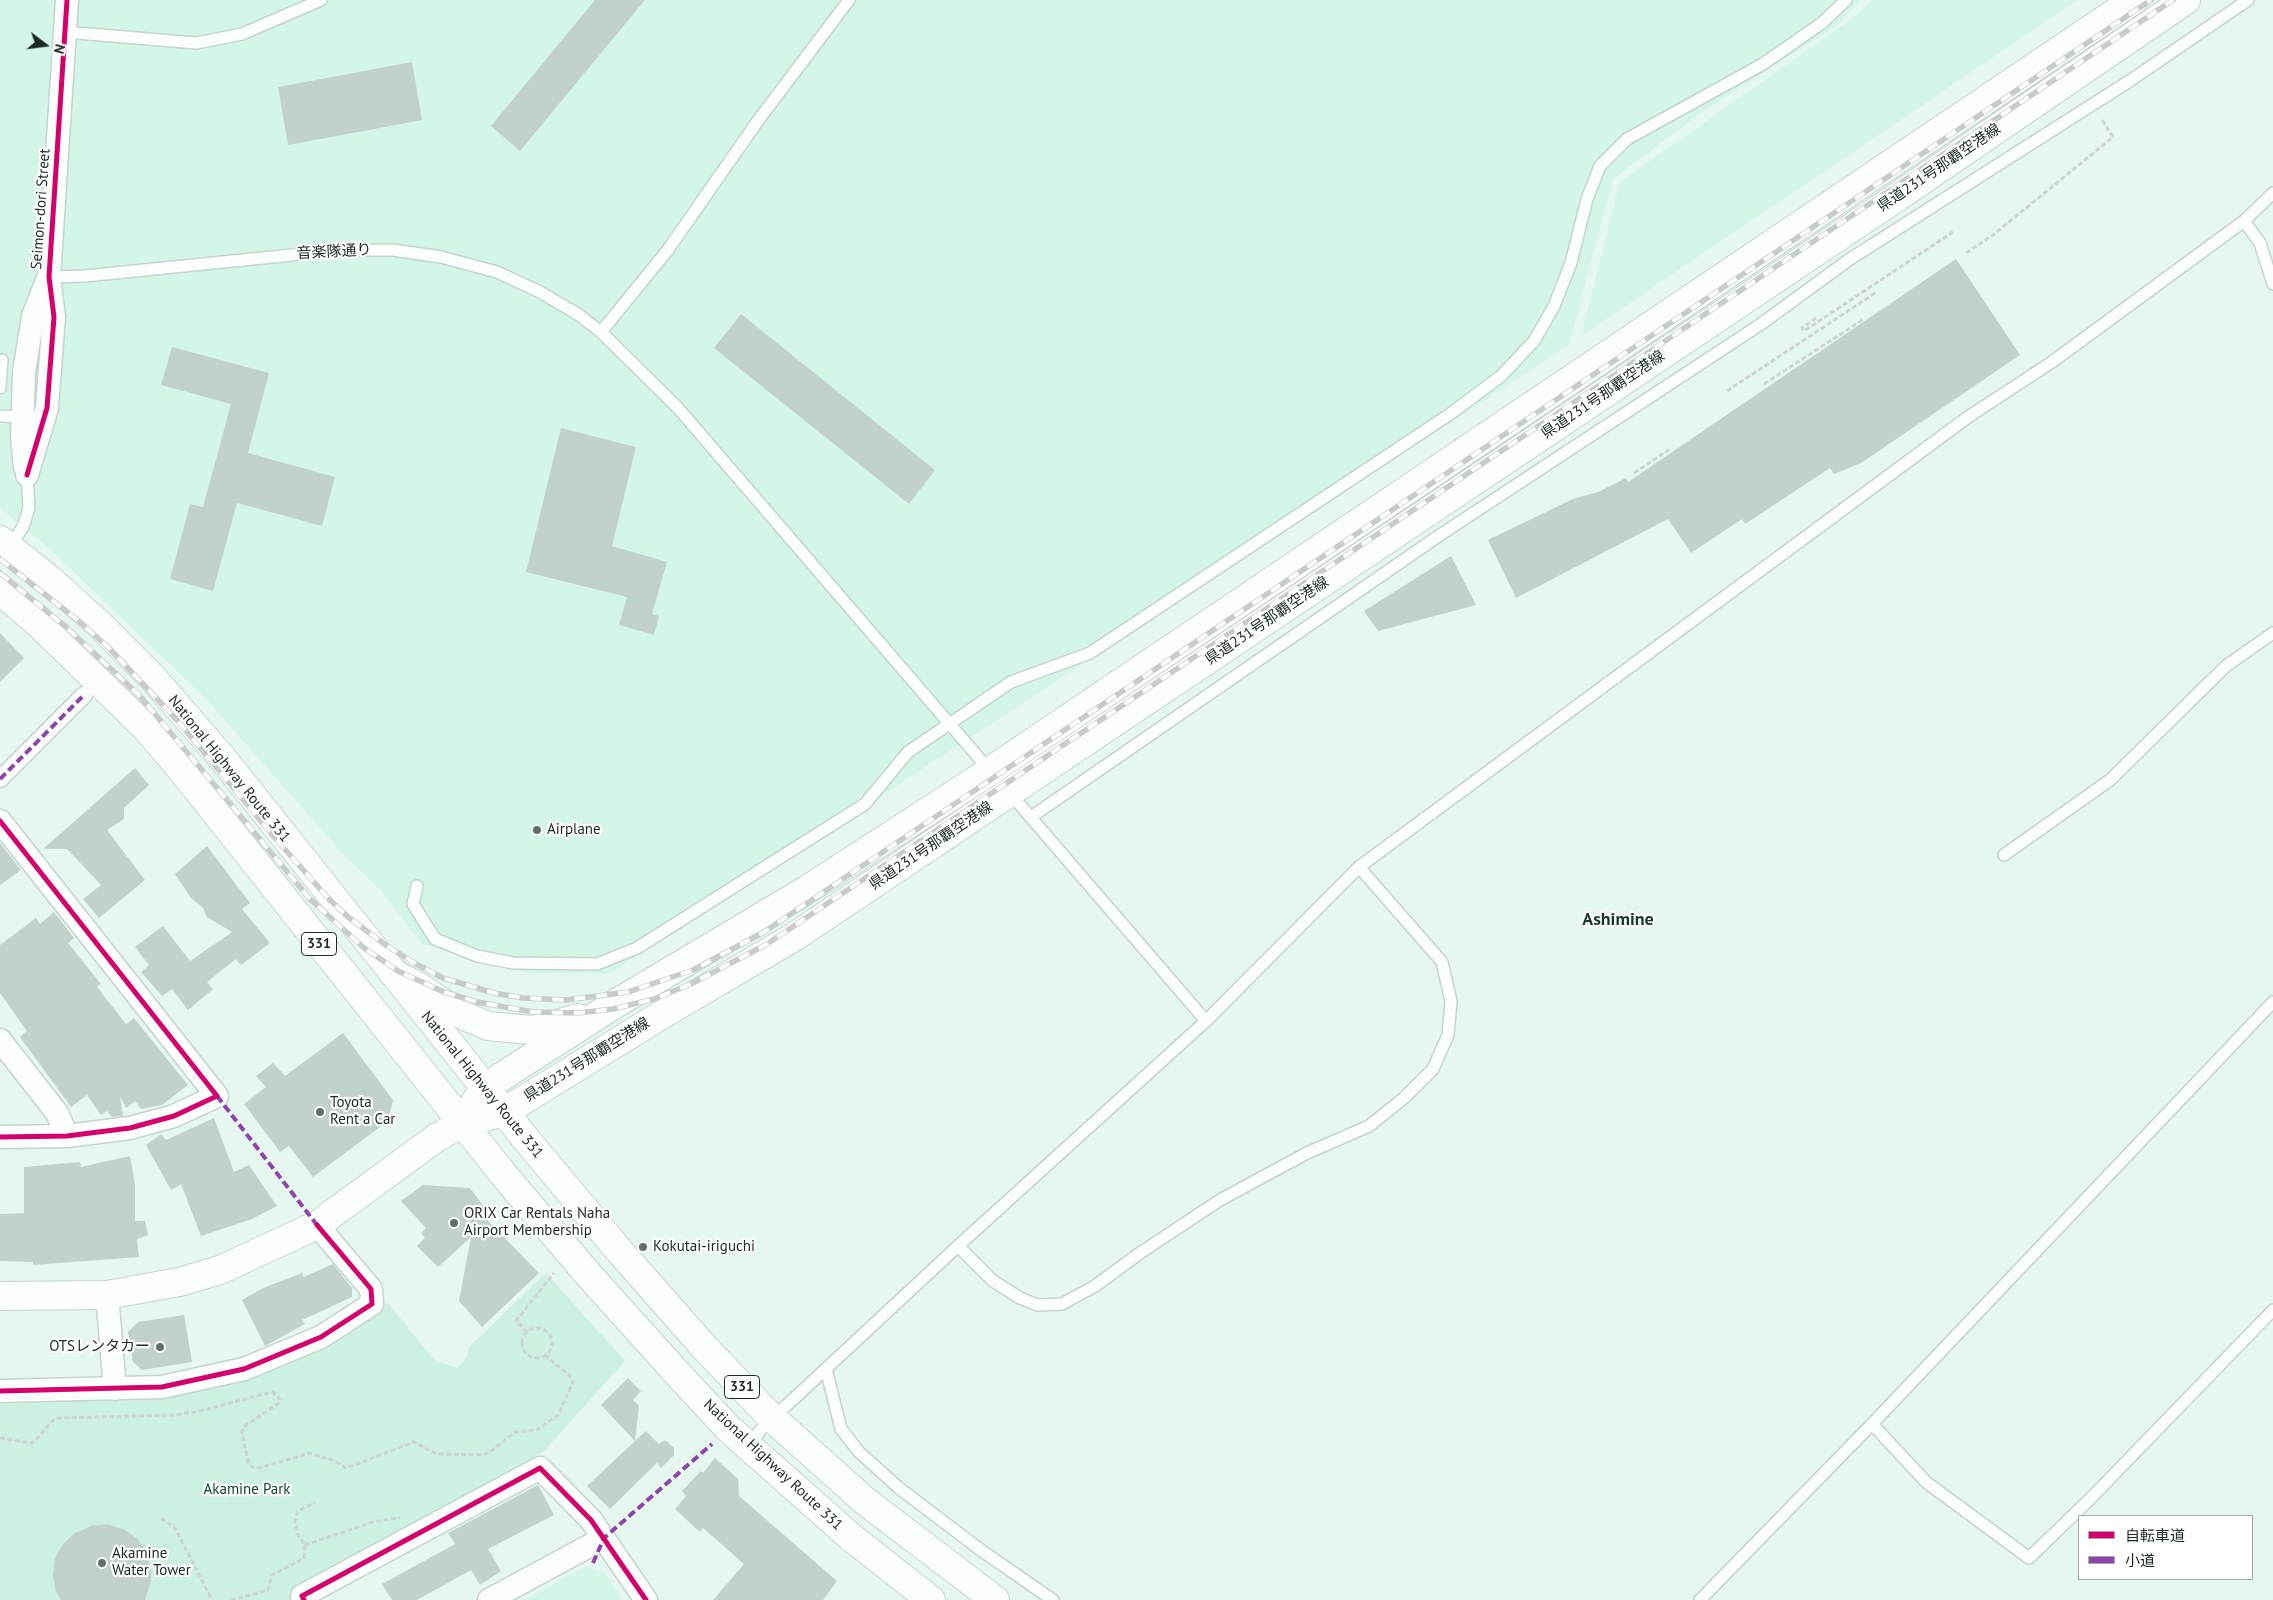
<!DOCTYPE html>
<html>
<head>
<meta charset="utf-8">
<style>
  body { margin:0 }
  #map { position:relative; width:2273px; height:1600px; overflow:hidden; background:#e6f7ef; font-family:"PT Sans","Noto Sans JP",sans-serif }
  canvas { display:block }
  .legend { position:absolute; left:2078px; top:1515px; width:175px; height:65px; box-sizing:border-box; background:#fff; border:1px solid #a3a9a7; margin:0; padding:6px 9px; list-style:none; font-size:15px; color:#1a2923 }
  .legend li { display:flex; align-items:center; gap:10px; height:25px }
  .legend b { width:25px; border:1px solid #a3a9a7 }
  .north { position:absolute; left:20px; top:20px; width:50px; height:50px; -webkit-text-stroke:4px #fff; paint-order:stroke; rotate:105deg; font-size:14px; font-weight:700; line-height:20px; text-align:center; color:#1a2923 }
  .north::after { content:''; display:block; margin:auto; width:18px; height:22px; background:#1a2923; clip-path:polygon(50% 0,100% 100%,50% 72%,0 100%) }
</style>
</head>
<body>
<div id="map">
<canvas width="2273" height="1600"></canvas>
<ul class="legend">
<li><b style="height:6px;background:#d6006c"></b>自転車道</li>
<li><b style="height:6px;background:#8e44ad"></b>小道</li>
</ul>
<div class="north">N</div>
</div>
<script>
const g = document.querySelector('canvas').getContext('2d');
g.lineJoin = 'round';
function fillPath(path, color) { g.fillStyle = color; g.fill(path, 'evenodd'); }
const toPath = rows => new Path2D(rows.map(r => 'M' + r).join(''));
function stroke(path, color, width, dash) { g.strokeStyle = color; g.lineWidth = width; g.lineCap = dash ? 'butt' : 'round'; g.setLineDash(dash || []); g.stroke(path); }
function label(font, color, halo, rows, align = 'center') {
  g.font = font + ' "PT Sans","Noto Sans JP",sans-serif'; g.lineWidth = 4.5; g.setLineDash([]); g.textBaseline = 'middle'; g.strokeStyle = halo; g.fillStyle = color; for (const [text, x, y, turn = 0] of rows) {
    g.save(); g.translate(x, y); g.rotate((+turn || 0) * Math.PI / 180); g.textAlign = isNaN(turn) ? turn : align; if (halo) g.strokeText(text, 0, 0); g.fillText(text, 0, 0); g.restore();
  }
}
const built = toPath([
  [0,0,1861,0,1839,24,1701,113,1613,179,1569,345,611,973,530,973,422,944,380,890,343,854,207,700,49,548,0,508],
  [1872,0,2078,0,1581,336,1620,182,1857,15],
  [585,1567,605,1573,622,1600,525,1600]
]);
const green = toPath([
  [546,1273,625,1361,543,1452,288,1592,292,1600,0,1600,0,1403,100,1399,311,1353,388,1303,434,1360,457,1368,467,1357,469,1347]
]);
const building = toPath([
  [595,0,645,0,520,151,491,126],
  [412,62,422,120,288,145,278,87],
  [1956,259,2020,355,1861,463,1834,474,1830,468,1745,524,1742,519,1691,553,1668,519,1516,598,1488,540,1573,499,1598,492,1626,478,1628,482],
  [741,314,935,470,909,504,714,348],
  [172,347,269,373,248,453,335,477,322,526,237,503,213,591,170,579,190,504,203,507,231,404,161,385],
  [561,428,636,447,612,546,667,562,652,614,659,616,654,635,619,625,627,597,526,572],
  [1451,556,1476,605,1378,631,1364,611],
  [0,633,24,658,0,682],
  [135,768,149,785,124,808,124,819,107,830,145,880,99,918,83,899,101,885,67,849,43,849],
  [0,843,21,870,0,885],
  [207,846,250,903,242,909,270,943,241,965,236,959,207,982,213,989,188,1010,172,989,162,996,141,972,149,965,135,947,163,926,190,961,232,932,207,917,203,908,191,898,175,874],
  [54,912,74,938,68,943,101,984,97,987,126,1024,134,1018,188,1085,162,1105,141,1109,135,1101,126,1108,120,1096,123,1116,112,1117,107,1111,101,1115,87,1095,71,1107,20,1037,27,1031,0,993,0,945,36,918,40,924],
  [343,1033,393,1100,388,1121,313,1177,289,1146,280,1152,244,1104,266,1087,256,1076,273,1063,285,1076],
  [214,1118,234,1172,249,1165,277,1206,252,1219,201,1236,181,1184,171,1190,146,1145,161,1134,166,1140],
  [130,1156,135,1185,135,1221,145,1221,148,1235,137,1239,139,1257,33,1265,33,1262,0,1261,0,1214,24,1213,24,1167,80,1162,81,1167],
  [423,1185,470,1188,492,1218,488,1221,539,1273,482,1327,459,1301,471,1237,438,1267,417,1246,425,1238,421,1233,426,1228,401,1201],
  [333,1264,352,1288,352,1297,302,1320,305,1324,265,1346,242,1300,263,1288,302,1273,304,1277],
  [184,1315,192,1362,142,1370,133,1362,128,1332,138,1322],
  [628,1378,641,1391,633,1400,639,1406,635,1441,646,1431,659,1444,665,1440,674,1448,674,1455,661,1468,657,1463,610,1509,587,1486,635,1441,601,1405],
  [715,1458,738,1479,739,1496,837,1581,823,1600,713,1600,744,1564,703,1528,700,1532,675,1509,686,1496,682,1491,701,1471,703,1473],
  [538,1485,554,1515,488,1549,501,1571,480,1585,471,1570,417,1600,392,1600,382,1584,455,1544,448,1533],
  [107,1524,123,1529,137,1538,146,1552,151,1568,151,1582,145,1600,61,1600,56,1592,53,1575,55,1558,63,1544,75,1533,91,1526]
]);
const path = toPath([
  [1966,253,1993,235,2113,137,2101,118],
  [1816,318,1802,328,1804,331,1953,232],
  [1764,384,1864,319],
  [1727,391,1875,293],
  [1634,473,1670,449],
  '522 1343a15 15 0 1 1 30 0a15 15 0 1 1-30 0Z',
  [527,1332,516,1321,554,1273],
  [0,1438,31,1443,36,1440,53,1420,59,1418,175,1415,200,1411,272,1392,277,1395,280,1400,278,1404,246,1425,242,1432,248,1462,252,1467,259,1468,310,1453,335,1461,346,1468,414,1442,432,1452,441,1454,482,1455,490,1452,515,1432,537,1430,558,1415,573,1382,569,1375,546,1356],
  [161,1518,175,1528,212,1600],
  [305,1545,376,1521,400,1518],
  [231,1600,268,1590,272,1575,304,1558,305,1545,298,1535,295,1522,297,1513,303,1508,315,1503]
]);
const service = toPath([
  [65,32,196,43,242,34,321,0],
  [2244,221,2260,243,2273,284],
  [49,277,85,276,341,250,393,250,441,257,497,272,540,292,579,315,601,332,678,408,991,772],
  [601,332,667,251,757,122,849,0],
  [0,388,2,360],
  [0,416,22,417],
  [9,547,23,527,29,508,27,475],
  [1008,791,1206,1021],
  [1031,817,1440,535,1761,324,1850,259,2131,80,2248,0],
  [2004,855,2110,780,2226,666,2273,633],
  [417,886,413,904,435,939,477,956,513,963,597,964,637,948,865,804,908,752,1011,682,1090,653,1450,414,1501,376,1534,341,1554,306,1571,263,1587,199,1600,166,1627,139,1763,64,1822,23,1846,0],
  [958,1246,993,1281,1020,1298,1037,1305,1062,1304,1095,1286,1140,1253,1220,1200,1307,1153,1369,1126,1404,1098,1433,1069,1448,1035,1451,1001,1442,962,1359,867],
  [826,1369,841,1429,859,1452,899,1488,982,1551,1053,1600],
  [1872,1424,1926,1482,2029,1558,2091,1498,2273,1310],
  [748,1446,771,1417,787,1405,958,1246,1206,1021,1359,867,1968,417,2052,362,2244,221,2273,193],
  [1700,1600,1872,1424,2273,1002]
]);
const pedestrian = toPath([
  [0,779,84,695]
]);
const minor = toPath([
  [25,467,22,437,24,372,33,316,48,278],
  [27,475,47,408,54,317,49,277,67,0],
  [0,821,217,1096,174,1116,130,1128,67,1136,0,1137],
  [0,1040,57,1113,67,1136],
  [107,1295,115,1389],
  [0,1391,162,1387,244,1369,321,1337,372,1304,371,1289,317,1225],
  [304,1600,302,1596,540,1468,591,1520,646,1600],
  [489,1600,604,1538]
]);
const tertiary = toPath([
  [0,1296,107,1295,179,1282,220,1270,317,1225,436,1138,462,1123]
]);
const secondary = toPath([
  [393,973,419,987,458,1013,488,1026,531,1030,547,1027,578,1018],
  [472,1107,484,1088,615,1004,805,891,990,771,2134,0],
  [462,1123,504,1112,663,1014,794,937,1884,206,2186,0]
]);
const trunk = toPath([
  [0,540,49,579,102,627,152,677,223,759,525,1138,616,1247,705,1348,771,1417,865,1501,995,1600],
  [0,591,37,622,146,728,177,764,503,1174,587,1273,676,1372,728,1428,748,1446,852,1538,931,1600]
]);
const rail = toPath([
  [0,559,80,622,109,648,177,720,275,838,328,898,348,917,387,946,416,964,443,978,494,993,523,998,566,1000,628,992,693,970,764,932,2151,0],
  [0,573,66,627,139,695,310,899,364,948,398,971,444,992,477,1002,533,1012,578,1013,613,1009,654,999,691,984,767,944,2173,0]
]);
const quiet = toPath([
  [0,779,84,695],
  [217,1096,317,1225],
  [593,1563,604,1538,712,1444]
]);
const cycleway = toPath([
  [27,475,47,408,54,317,49,277,67,0],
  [0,821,217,1096,174,1116,130,1128,67,1136,0,1137],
  [0,1391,162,1387,244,1369,321,1337,372,1304,371,1289,317,1225],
  [304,1600,302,1596,540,1468,591,1520,646,1600]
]);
const markers = [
  [537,830,5,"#61716a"],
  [320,1112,5,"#61716a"],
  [454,1223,5,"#61716a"],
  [643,1247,5,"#61716a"],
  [160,1347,5,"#61716a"],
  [102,1563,5,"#61716a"]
];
const shields = [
  [319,944,35],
  [742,1387,35]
];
const shieldNames = [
  ["331",319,944],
  ["331",742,1387]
];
const streetNames = [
  ["県道231号那覇空港線",1939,168,-34],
  ["Seimon-dori Street",41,209,-86],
  ["音楽隊通り",334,252,-3],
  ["県道231号那覇空港線",1603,395,-34],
  ["県道231号那覇空港線",1267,621,-34],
  ["National Highway Route 331",229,769,51],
  ["県道231号那覇空港線",931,846,-34],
  ["県道231号那覇空港線",587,1060,-32],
  ["National Highway Route 331",482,1085,51],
  ["National Highway Route 331",773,1465,43]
];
const poiNames = [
  ["Airplane",547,830],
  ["Toyota",330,1103],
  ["Rent a Car",330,1120],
  ["ORIX Car Rentals Naha",464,1214],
  ["Airport Membership",464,1231],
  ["Kokutai-iriguchi",653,1247],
  ["OTSレンタカー",150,1347,"right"],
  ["Akamine",112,1554],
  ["Water Tower",112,1571]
];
const parkNames = [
  ["Akamine Park",247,1490]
];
const quarterNames = [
  ["Ashimine",1618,920]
];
fillPath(built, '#d4f6e7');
fillPath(green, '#ccf1e1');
fillPath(building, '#c2d2cb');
stroke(service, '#c5d4cd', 14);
stroke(pedestrian, '#c5d4cd', 19);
stroke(minor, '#c5d4cd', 25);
stroke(tertiary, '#c5d4cd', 30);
stroke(secondary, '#c5d4cd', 30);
stroke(trunk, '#c5d4cd', 30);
stroke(path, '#cfd4d2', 3, [5, 2.5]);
stroke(service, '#fbfefd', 11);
stroke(pedestrian, '#fbfefd', 16);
stroke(minor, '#fbfefd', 22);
stroke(tertiary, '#fbfefd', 28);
stroke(secondary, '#fbfefd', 28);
stroke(trunk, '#fbfefd', 28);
stroke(rail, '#c7ccca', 5.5);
stroke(rail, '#fff', 4, [11]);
stroke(quiet, '#8e44ad', 4, [8, 4]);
stroke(cycleway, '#d6006c', 5);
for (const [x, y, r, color] of markers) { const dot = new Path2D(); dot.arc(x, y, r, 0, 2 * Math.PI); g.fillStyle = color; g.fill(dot); stroke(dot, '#fff', 2); }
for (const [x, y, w] of shields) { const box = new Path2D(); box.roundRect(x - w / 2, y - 11.5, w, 23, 4); g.fillStyle = '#fff'; g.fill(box); stroke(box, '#1a2923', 1); }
label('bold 14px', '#1a2923', null, shieldNames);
label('15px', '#1a2923', '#fff', streetNames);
label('15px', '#1a2923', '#fff', poiNames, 'left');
label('15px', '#0d4533', '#fff', parkNames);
label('bold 18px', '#16382c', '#fff', quarterNames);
</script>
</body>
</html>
